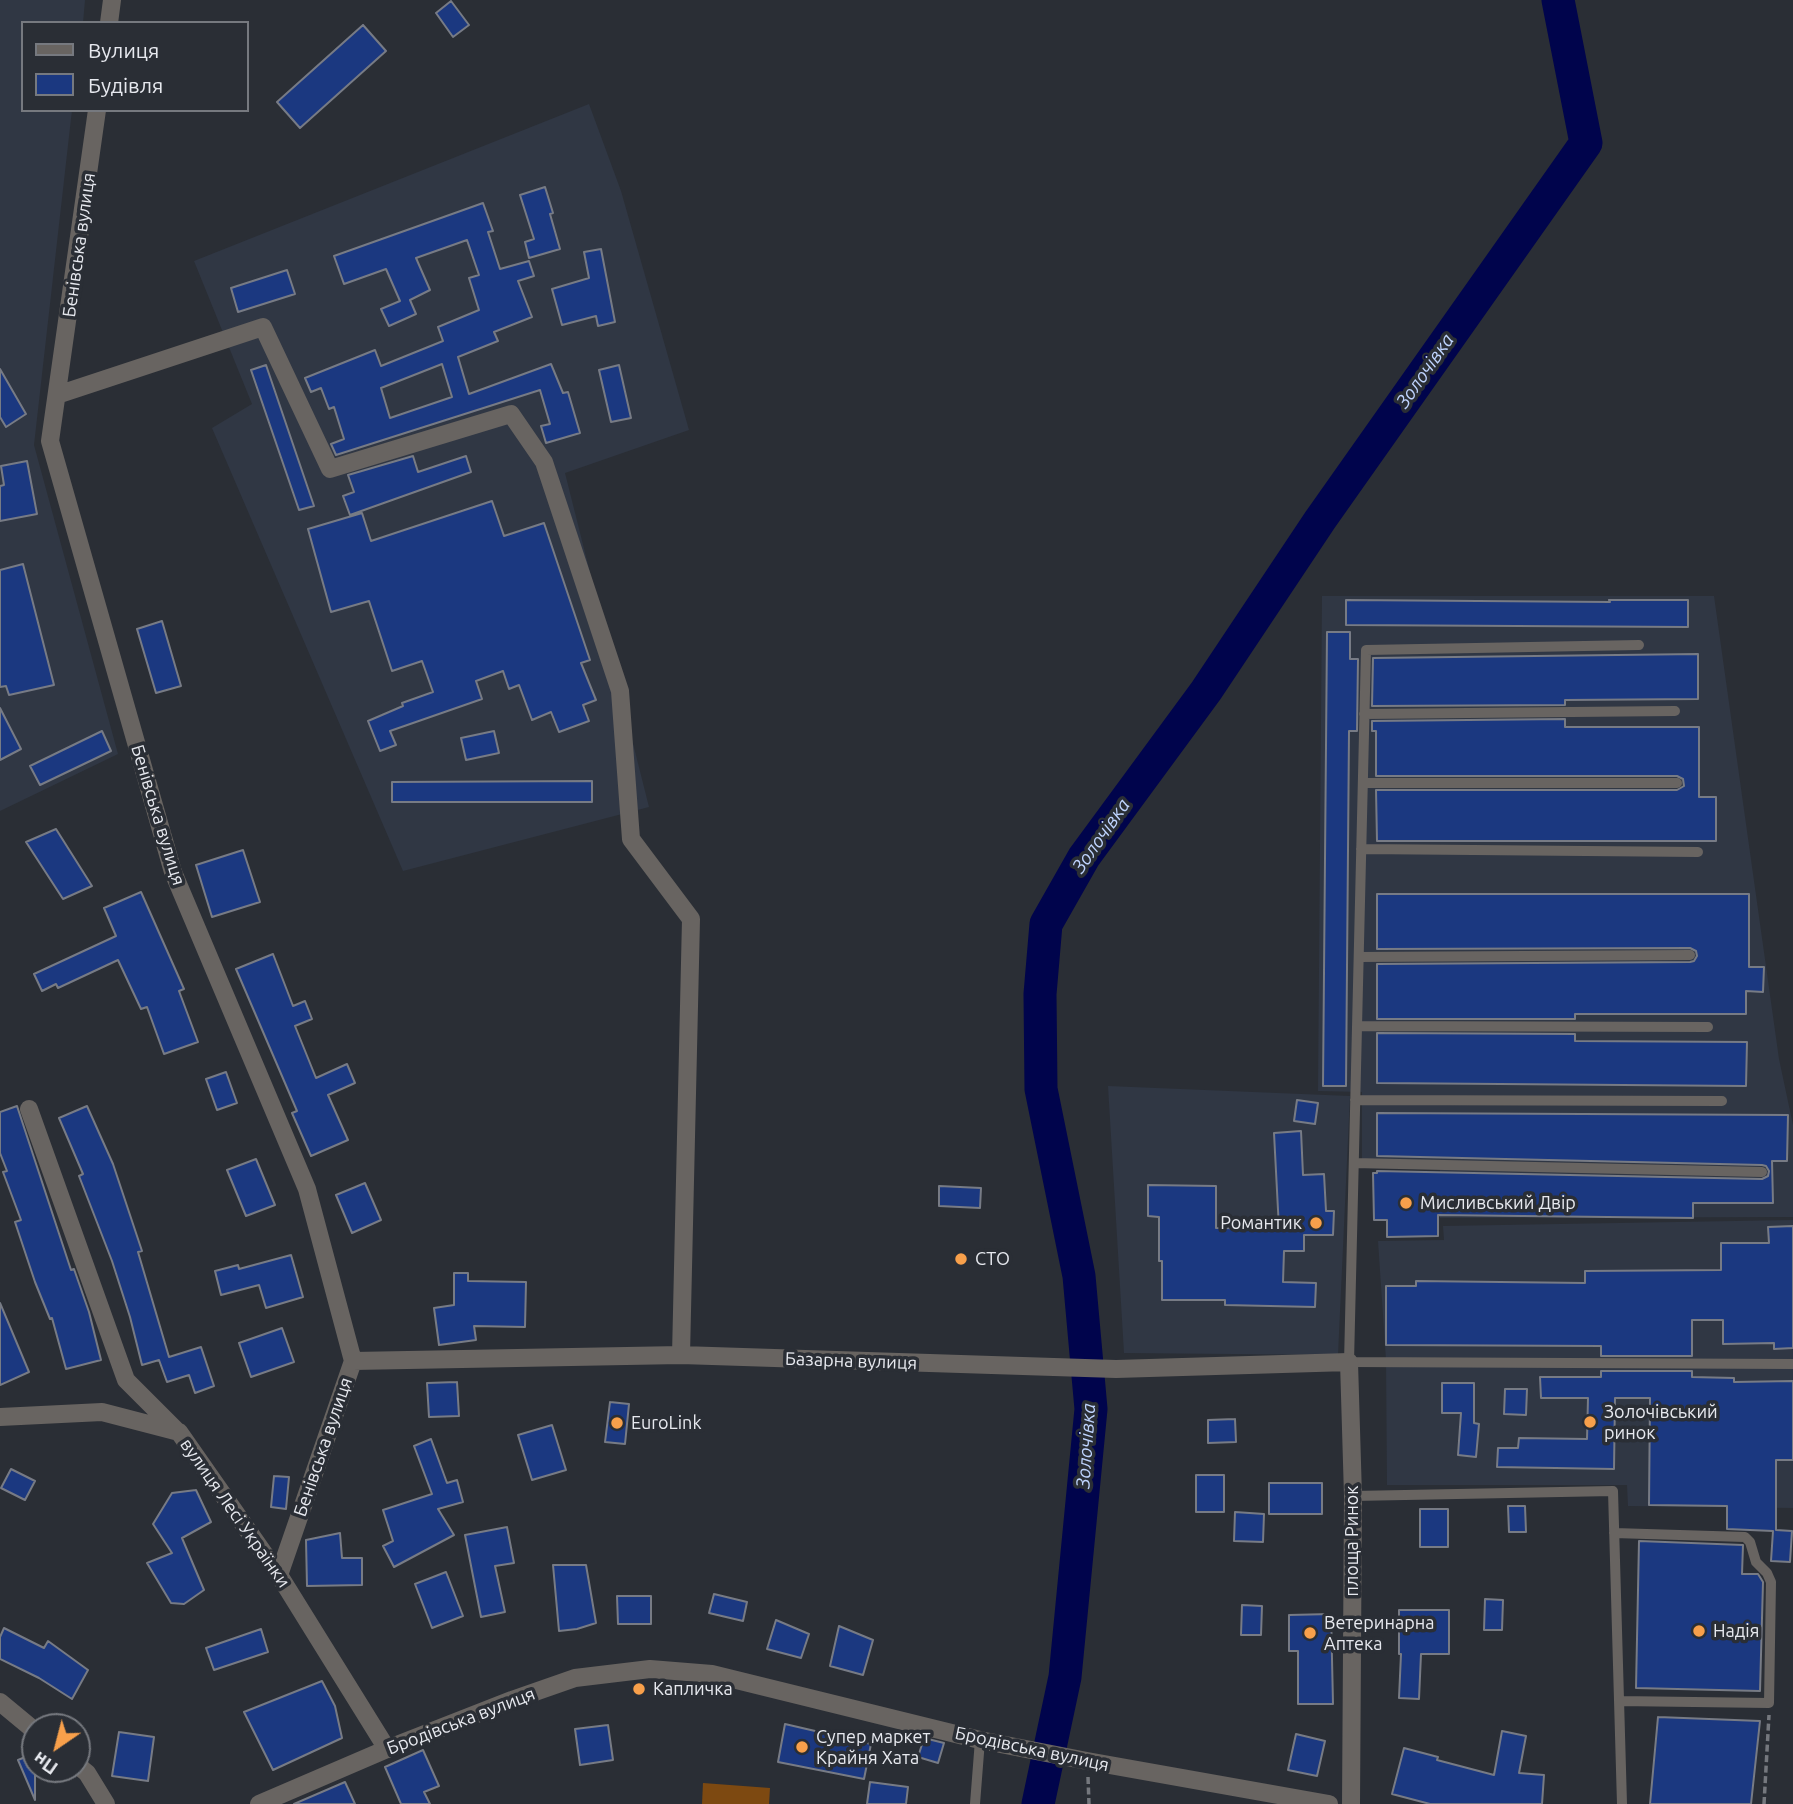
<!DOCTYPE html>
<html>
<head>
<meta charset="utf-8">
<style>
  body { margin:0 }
  #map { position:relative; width:1793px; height:1804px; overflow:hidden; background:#2a2e35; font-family:Ubuntu,sans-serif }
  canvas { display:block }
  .legend { position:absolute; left:21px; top:21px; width:228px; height:91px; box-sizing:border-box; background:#2a2e35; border:2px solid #76797f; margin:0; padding:9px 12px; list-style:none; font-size:21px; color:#e7e9ef }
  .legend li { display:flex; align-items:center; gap:14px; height:35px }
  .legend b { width:35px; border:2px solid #76797f }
  .north { position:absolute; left:21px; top:1713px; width:70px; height:70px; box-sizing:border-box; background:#2a2e35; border:2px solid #76797f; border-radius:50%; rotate:215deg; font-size:19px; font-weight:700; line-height:28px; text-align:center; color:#e7e9ef }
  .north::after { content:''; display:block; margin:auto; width:24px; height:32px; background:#f8a04b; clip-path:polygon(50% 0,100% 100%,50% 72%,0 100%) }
</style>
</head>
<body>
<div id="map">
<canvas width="1793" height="1804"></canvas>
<ul class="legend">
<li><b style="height:9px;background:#686461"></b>Вулиця</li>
<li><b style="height:19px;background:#1b3880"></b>Будівля</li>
</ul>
<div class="north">Пн</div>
</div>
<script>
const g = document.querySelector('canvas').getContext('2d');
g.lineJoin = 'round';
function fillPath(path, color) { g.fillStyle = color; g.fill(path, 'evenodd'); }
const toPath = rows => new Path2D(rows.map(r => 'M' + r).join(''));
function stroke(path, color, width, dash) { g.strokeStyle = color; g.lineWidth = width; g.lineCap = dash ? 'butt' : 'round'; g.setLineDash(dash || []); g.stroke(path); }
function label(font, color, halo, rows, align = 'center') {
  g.font = font + ' Ubuntu,sans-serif'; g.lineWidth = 7; g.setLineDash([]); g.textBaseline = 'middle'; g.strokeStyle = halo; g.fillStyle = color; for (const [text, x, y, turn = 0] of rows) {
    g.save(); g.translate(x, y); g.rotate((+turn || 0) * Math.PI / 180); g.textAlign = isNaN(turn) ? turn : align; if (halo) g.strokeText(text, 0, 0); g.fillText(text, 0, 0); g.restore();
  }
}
const built = toPath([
  [0,0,85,0,83,23,23,23,23,110,72,110,34,445,118,754,0,811],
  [589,104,621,191,689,430,565,473,649,807,403,871,212,428,252,404,194,261],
  [1322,596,1714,596,1779,1059,1793,1125,1793,1217,1440,1218,1440,1169,1362,1168,1362,1092,1318,1091],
  [1108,1086,1350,1096,1338,1355,1124,1353],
  [1793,1220,1793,1508,1628,1506,1627,1485,1387,1485,1386,1360,1378,1241,1444,1240,1443,1226]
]);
const green = toPath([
  [703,1783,770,1788,769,1804,702,1804]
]);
const river = toPath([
  [1038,1804,1065,1677,1091,1409,1079,1276,1041,1089,1040,994,1046,924,1084,857,1206,691,1320,520,1586,143,1558,0]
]);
const building = toPath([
  [451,1,469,25,453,37,436,13,451,1],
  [363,25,386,51,300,128,277,102,363,25],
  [545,187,553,213,550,214,560,249,529,258,525,242,534,239,520,195,545,187],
  [483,203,493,231,488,232,500,269,529,261,534,276,518,281,532,317,494,332,498,341,458,357,469,394,551,364,563,393,568,392,580,433,546,443,541,426,550,424,540,390,336,455,331,444,344,439,334,407,329,409,321,388,311,392,305,378,375,350,381,366,443,341,438,327,479,310,469,278,479,275,467,240,416,258,430,290,410,300,416,314,389,326,381,309,400,301,386,269,344,284,334,256,483,203],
  [442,364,452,397,390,418,381,388,442,364],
  [601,249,615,322,598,326,596,316,562,325,552,289,589,278,584,252,601,249],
  [287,270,295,294,238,312,231,288,287,270],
  [266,365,314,506,299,510,251,370,266,365],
  [619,365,631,418,611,422,599,370,619,365],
  [0,369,26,414,6,427,0,417,0,369],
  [413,456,418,472,466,456,471,472,350,515,343,496,354,492,348,475,413,456],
  [27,461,37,514,0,521,0,486,4,485,1,466,27,461],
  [492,501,504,536,544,523,590,660,581,663,596,700,583,705,589,721,559,732,551,712,532,720,519,685,509,689,503,671,476,681,482,699,390,731,396,745,380,751,368,721,403,706,402,703,433,692,422,661,392,671,369,601,331,612,308,529,362,513,371,541,492,501],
  [23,564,54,685,9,695,6,686,0,687,0,570,23,564],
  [1346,600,1610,602,1609,600,1688,600,1688,627,1346,625,1346,600],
  [162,621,181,686,156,693,137,629,162,621],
  [1327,632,1350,632,1350,659,1358,659,1357,731,1349,731,1346,1086,1323,1086,1327,632],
  [1698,654,1698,699,1565,700,1565,705,1372,706,1373,658,1698,654],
  [0,708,21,749,0,760,0,708],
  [1565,719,1565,727,1699,727,1699,797,1716,797,1716,841,1377,841,1376,790,1677,790,1684,786,1683,779,1677,776,1376,776,1376,731,1372,731,1372,721,1565,719],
  [102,731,111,751,40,785,30,766,102,731],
  [494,731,499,753,466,760,461,738,494,731],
  [592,781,592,802,392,802,392,782,592,781],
  [56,829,92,886,63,899,26,842,56,829],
  [243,850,260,902,212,917,196,865,243,850],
  [141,892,184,989,179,991,198,1042,164,1054,147,1007,141,1009,118,960,58,988,56,984,42,991,34,974,116,936,104,908,141,892],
  [1377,894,1749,894,1749,967,1764,967,1763,992,1746,991,1746,1014,1575,1014,1575,1019,1377,1019,1377,964,1690,962,1694,961,1697,956,1696,951,1690,948,1377,949,1377,894],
  [273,954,293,1006,305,1001,312,1019,295,1026,316,1078,347,1064,355,1083,328,1095,348,1140,311,1156,292,1113,297,1111,236,969,273,954],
  [1377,1033,1575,1034,1575,1041,1747,1042,1746,1086,1377,1083,1377,1033],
  [226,1072,237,1103,217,1110,206,1079,226,1072],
  [1297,1100,1318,1103,1315,1124,1294,1121,1297,1100],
  [17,1106,71,1270,74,1269,89,1312,101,1360,66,1369,52,1318,50,1319,35,1282,15,1222,21,1220,3,1172,7,1171,0,1153,0,1112,17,1106],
  [87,1106,113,1164,142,1251,138,1252,169,1357,201,1347,214,1386,195,1393,189,1375,167,1382,159,1360,142,1365,130,1317,112,1261,79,1176,83,1174,59,1118,87,1106],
  [1377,1113,1788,1115,1787,1161,1772,1161,1773,1203,1693,1203,1693,1218,1438,1215,1438,1236,1387,1237,1387,1220,1374,1220,1373,1173,1377,1173,1377,1171,1762,1179,1768,1176,1769,1171,1766,1166,1762,1165,1377,1156,1377,1113],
  [1301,1131,1303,1175,1324,1174,1326,1211,1334,1211,1333,1235,1304,1235,1304,1251,1284,1251,1283,1282,1316,1283,1315,1307,1225,1305,1225,1300,1162,1300,1162,1261,1159,1261,1159,1217,1148,1216,1148,1185,1216,1186,1216,1228,1279,1229,1274,1133,1301,1131],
  [256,1159,275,1205,246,1216,227,1170,256,1159],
  [365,1183,381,1220,352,1233,336,1195,365,1183],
  [939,1186,981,1188,980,1208,939,1206,939,1186],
  [1793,1226,1793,1348,1774,1349,1774,1343,1723,1344,1723,1320,1692,1320,1692,1356,1601,1356,1601,1346,1386,1345,1386,1286,1416,1286,1416,1281,1585,1283,1585,1271,1721,1270,1721,1243,1769,1243,1768,1227,1793,1226],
  [291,1255,303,1297,266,1308,259,1285,221,1295,215,1271,238,1265,239,1269,291,1255],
  [454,1273,468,1273,468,1281,526,1282,525,1327,474,1326,476,1340,439,1345,434,1308,454,1305,454,1273],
  [0,1303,29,1372,0,1385,0,1303],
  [282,1328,294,1362,251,1377,239,1343,282,1328],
  [1601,1371,1692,1371,1692,1377,1734,1378,1734,1382,1793,1381,1793,1460,1776,1460,1776,1530,1792,1531,1790,1562,1771,1561,1773,1531,1727,1529,1727,1506,1649,1505,1650,1398,1615,1398,1614,1469,1497,1467,1498,1448,1518,1448,1519,1438,1587,1439,1588,1398,1541,1398,1540,1377,1601,1377,1601,1371],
  [457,1382,459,1416,429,1417,427,1383,457,1382],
  [1442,1383,1474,1383,1474,1423,1479,1424,1476,1457,1458,1455,1461,1413,1442,1413,1442,1383],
  [1505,1389,1527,1389,1526,1415,1504,1414,1505,1389],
  [610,1402,629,1404,625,1444,605,1442,610,1402],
  [1235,1419,1236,1442,1208,1443,1208,1420,1235,1419],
  [552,1425,566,1470,532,1480,518,1435,552,1425],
  [431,1439,447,1483,457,1480,463,1502,438,1509,454,1535,394,1567,383,1546,393,1541,383,1510,432,1494,414,1446,431,1439],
  [11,1469,35,1481,25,1500,1,1488,11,1469],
  [1196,1475,1224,1475,1224,1512,1196,1512,1196,1475],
  [274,1476,289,1477,286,1509,271,1507,274,1476],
  [1269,1483,1322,1483,1322,1514,1269,1514,1269,1483],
  [196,1490,211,1522,182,1538,204,1590,184,1604,171,1603,147,1563,172,1553,153,1524,172,1493,196,1490],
  [1508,1506,1525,1506,1526,1532,1509,1532,1508,1506],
  [1420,1509,1448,1509,1448,1547,1420,1547,1420,1509],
  [1235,1512,1264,1514,1263,1542,1234,1541,1235,1512],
  [507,1527,514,1563,495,1566,505,1612,481,1617,465,1535,507,1527],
  [340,1533,342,1558,362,1558,362,1585,307,1586,306,1540,340,1533],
  [1639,1541,1743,1545,1742,1574,1758,1574,1763,1582,1760,1691,1636,1688,1639,1541],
  [553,1565,586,1565,596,1623,577,1629,559,1631,553,1565],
  [446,1572,463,1616,432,1628,415,1584,446,1572],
  [714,1594,747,1602,743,1621,709,1613,714,1594],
  [617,1596,651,1596,651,1624,618,1624,617,1596],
  [1485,1599,1503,1600,1502,1630,1484,1630,1485,1599],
  [1242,1605,1262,1606,1261,1635,1241,1635,1242,1605],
  [1399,1610,1449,1610,1449,1654,1421,1654,1419,1699,1399,1698,1401,1654,1399,1654,1399,1610],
  [1331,1614,1333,1704,1298,1704,1298,1651,1289,1651,1289,1615,1331,1614],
  [776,1620,809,1634,801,1658,767,1649,776,1620],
  [839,1626,873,1640,863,1675,830,1666,839,1626],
  [4,1628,44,1648,48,1641,88,1670,72,1699,39,1678,0,1659,0,1637,4,1628],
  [261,1629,268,1652,214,1670,206,1648,261,1629],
  [322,1681,335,1706,342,1738,273,1770,244,1712,322,1681],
  [1658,1717,1760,1721,1751,1804,1650,1804,1658,1717],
  [785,1724,871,1744,864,1779,778,1762,785,1724],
  [608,1725,613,1760,580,1765,575,1729,608,1725],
  [1502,1731,1526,1736,1519,1773,1544,1775,1542,1804,1430,1804,1392,1794,1404,1748,1438,1757,1437,1760,1494,1775,1502,1731],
  [119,1732,154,1737,148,1781,112,1776,119,1732],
  [1296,1734,1325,1741,1317,1776,1288,1770,1296,1734],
  [924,1738,944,1743,938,1763,918,1757,924,1738],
  [423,1750,439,1786,424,1792,430,1804,401,1804,385,1767,423,1750],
  [35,1753,35,1800,18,1760,35,1753],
  [345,1782,355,1804,294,1804,345,1782],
  [870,1782,908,1787,906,1804,867,1804,870,1782]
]);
const path = toPath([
  [1088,1777,1089,1804],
  [1764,1804,1769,1715]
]);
const service = toPath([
  [1639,645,1366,650,1349,1362,1793,1364],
  [1364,714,1675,711],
  [1363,783,1677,783],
  [1361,849,1698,852],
  [1359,957,1690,955],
  [1357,1026,1708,1027],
  [1355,1100,1722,1101],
  [1354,1163,1762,1172],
  [1353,1496,1613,1491,1622,1804],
  [1614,1533,1745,1537,1750,1542,1756,1562,1767,1573,1771,1582,1769,1703,1619,1701],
  [975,1804,980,1740]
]);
const minor = toPath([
  [109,23,112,0],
  [97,110,50,441,173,872,307,1189,353,1361,279,1575],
  [57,395,263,327,330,469,511,414,544,462,620,691,631,839,691,919,681,1355],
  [29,1109,126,1380,177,1431],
  [353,1361,681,1355,1116,1369,1349,1362,1353,1496,1351,1804],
  [0,1417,102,1412,179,1432,279,1575,387,1749],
  [0,1702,35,1731],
  [77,1765,87,1773,106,1804]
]);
const tertiary = toPath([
  [259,1804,387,1749,512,1700,575,1678,650,1669,712,1674,980,1740,1087,1761,1329,1804]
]);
const markers = [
  [1406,1203,7,"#f8a04b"],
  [1316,1223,7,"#f8a04b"],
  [961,1259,7,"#f8a04b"],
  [1590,1422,7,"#f8a04b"],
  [617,1423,7,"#f8a04b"],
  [1699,1631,7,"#f8a04b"],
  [1310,1633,7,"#f8a04b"],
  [639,1689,7,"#f8a04b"],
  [802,1747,7,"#f8a04b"]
];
const streetNames = [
  ["Бенівська вулиця",79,245,-82],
  ["Бенівська вулиця",158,815,73],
  ["Базарна вулиця",851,1361,2],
  ["Бенівська вулиця",323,1447,-71],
  ["вулиця Лесі Українки",235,1513,55],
  ["площа Ринок",1352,1541,-90],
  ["Бродівська вулиця",461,1721,-21],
  ["Бродівська вулиця",1032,1749,12]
];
const poiNames = [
  ["Мисливський Двір",1420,1203],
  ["Романтик",1302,1223,"right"],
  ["СТО",975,1259],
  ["Золочівський",1604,1412],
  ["ринок",1604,1433],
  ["EuroLink",631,1423],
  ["Ветеринарна",1324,1623],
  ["Аптека",1324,1644],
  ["Надія",1713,1631],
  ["Капличка",653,1689],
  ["Супер маркет",816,1737],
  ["Крайня Хата",816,1758]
];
const waterNames = [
  ["Золочівка",1425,371,-55],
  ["Золочівка",1101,836,-55],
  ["Золочівка",1086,1446,-86]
];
fillPath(built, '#303744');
fillPath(green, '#7d4911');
stroke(river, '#00044c', 33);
fillPath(building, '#1b3880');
stroke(building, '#777b85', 2);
stroke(path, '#75787e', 3.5, [7, 3.5]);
stroke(service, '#686461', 10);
stroke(minor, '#686461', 18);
stroke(tertiary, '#686461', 18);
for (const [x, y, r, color] of markers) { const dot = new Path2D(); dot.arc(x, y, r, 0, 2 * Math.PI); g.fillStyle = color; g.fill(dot); stroke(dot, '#2a2e35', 2.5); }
label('18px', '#e7e9ef', '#2a2e35', streetNames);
label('18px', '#e7e9ef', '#2a2e35', poiNames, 'left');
label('italic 19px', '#bfd4fe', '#2a2e35', waterNames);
</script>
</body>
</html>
